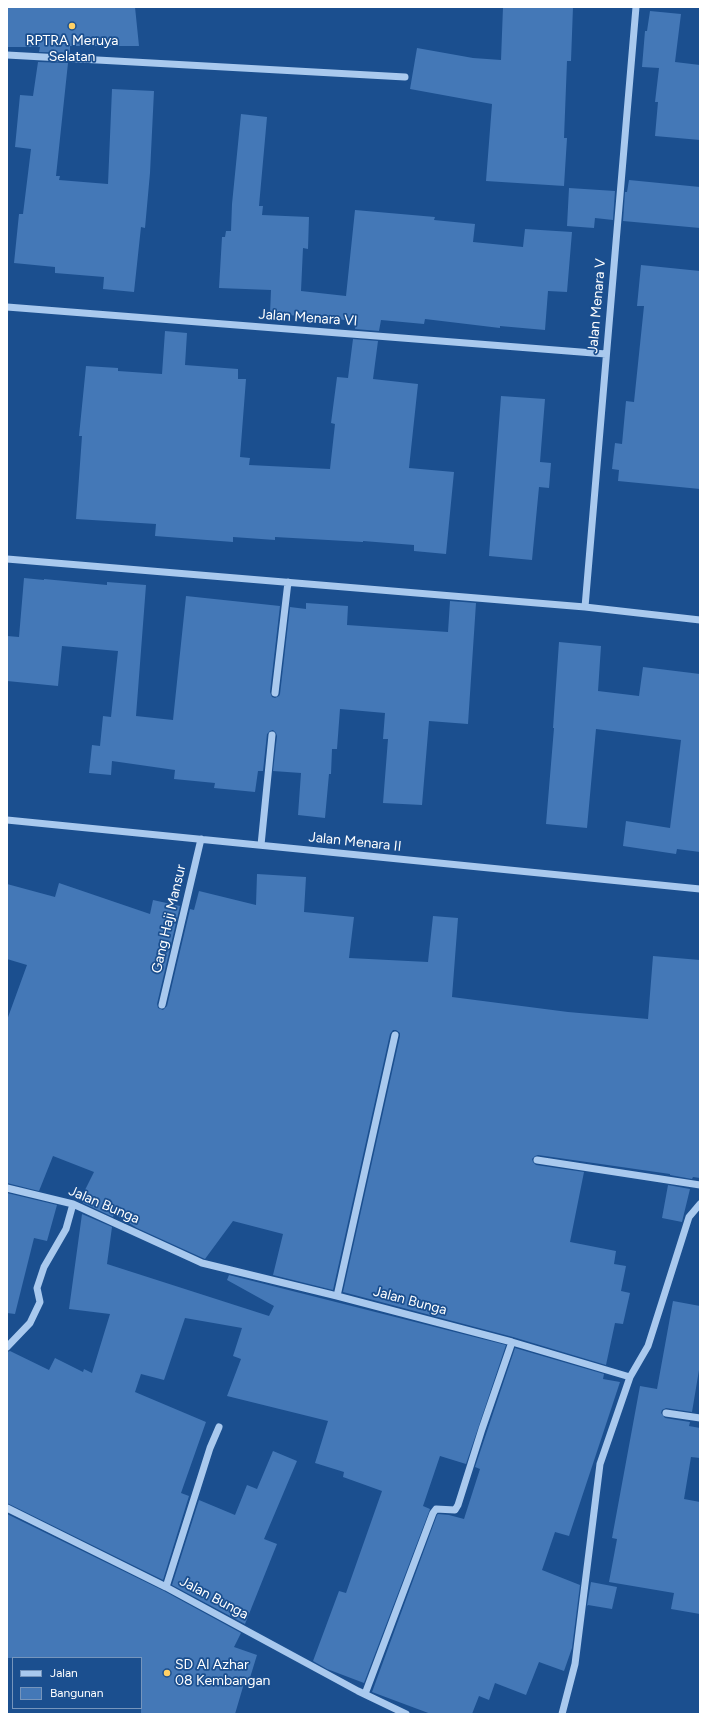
<!DOCTYPE html>
<html>
<head>
<meta charset="utf-8">
<style>
  body { margin:0 }
  #map { position:relative; width:707px; height:1721px; overflow:hidden; background:#1b4f8f; font-family:Figtree,sans-serif }
  canvas { display:block }
  .frame { position:absolute; inset:0; border:8px solid #fff; pointer-events:none }
  .legend { position:absolute; left:12px; top:1657px; width:130px; height:52px; box-sizing:border-box; background:#1b4f8f; border:1px solid #7695bc; margin:0; padding:5px 7px; list-style:none; font-size:12px; color:#fff }
  .legend li { display:flex; align-items:center; gap:8px; height:20px }
  .legend b { width:20px; border:1px solid #7695bc }
</style>
</head>
<body>
<div id="map">
<canvas width="707" height="1721"></canvas>
<div class="frame"></div>
<ul class="legend">
<li><b style="height:5px;background:#a9c9ee"></b>Jalan</li>
<li><b style="height:11px;background:#4478b7"></b>Bangunan</li>
</ul>
</div>
<script>
const g = document.querySelector('canvas').getContext('2d');
g.lineJoin = 'round';
function fillPath(path, color) { g.fillStyle = color; g.fill(path, 'evenodd'); }
const toPath = rows => new Path2D(rows.map(r => 'M' + r).join(''));
function stroke(path, color, width, dash) { g.strokeStyle = color; g.lineWidth = width; g.lineCap = dash ? 'butt' : 'round'; g.setLineDash(dash || []); g.stroke(path); }
function label(font, color, halo, rows, align = 'center') {
  g.font = font + ' Figtree,sans-serif'; g.lineWidth = 3.5; g.setLineDash([]); g.textBaseline = 'middle'; g.strokeStyle = halo; g.fillStyle = color; for (const [text, x, y, turn = 0] of rows) {
    g.save(); g.translate(x, y); g.rotate((+turn || 0) * Math.PI / 180); g.textAlign = isNaN(turn) ? turn : align; if (halo) g.strokeText(text, 0, 0); g.fillText(text, 0, 0); g.restore();
  }
}
const building = toPath([
  [7,7,135,7,139,46,70,46,70,53,39,52,40,47,7,47],
  [503,7,573,7,571,61,567,61,564,138,567,138,564,186,486,181,492,104,410,89,417,48,473,58,501,60],
  [650,11,681,14,675,62,700,65,700,140,655,136,658,102,655,102,659,68,642,67,645,31,647,31],
  [38,62,68,63,56,176,60,176,59,180,108,184,112,89,154,91,150,173,145,228,141,227,134,292,103,289,104,277,55,273,55,267,14,263,19,214,23,214,31,149,15,147,20,95,33,96],
  [241,114,267,117,259,206,263,206,262,215,309,217,308,249,303,248,301,291,346,296,355,210,435,217,434,220,475,224,473,242,523,247,525,229,572,232,567,292,548,291,545,330,500,326,500,328,425,319,424,324,381,320,379,331,355,329,356,321,335,319,335,318,270,314,271,290,219,288,222,237,225,237,226,231,231,231,232,204],
  [629,180,700,187,700,228,623,221,625,192,627,192],
  [569,188,615,191,613,220,595,218,594,228,567,226],
  [641,265,700,271,700,489,618,481,619,470,612,469,615,443,622,444,626,401,634,402,644,306,637,306],
  [165,331,187,333,185,365,238,369,238,379,246,379,240,457,250,458,249,465,330,469,335,424,331,423,337,377,348,378,353,339,378,341,373,379,418,384,409,468,454,472,446,554,414,551,414,545,363,541,363,542,275,537,275,540,233,537,233,542,155,536,156,524,76,519,82,436,79,436,86,366,118,368,118,371,162,374],
  [501,396,545,399,540,462,551,463,549,488,539,487,532,560,489,556],
  [24,578,44,580,44,579,107,585,107,582,146,585,136,716,173,720,186,596,280,606,270,692,272,697,275,698,279,696,280,694,290,607,306,609,306,603,348,606,347,625,448,632,450,601,476,603,468,724,429,721,422,805,383,803,388,739,383,739,385,713,340,709,337,749,332,749,331,774,329,774,325,818,298,815,301,773,273,771,277,736,276,733,273,730,270,731,267,734,263,771,258,771,255,792,214,788,215,783,174,779,175,770,112,761,111,775,89,773,92,745,100,746,103,716,111,717,118,651,62,646,58,686,7,681,7,636,19,637],
  [559,642,601,646,598,691,639,696,643,667,700,674,700,852,677,849,676,854,623,846,626,821,670,828,681,740,596,729,587,828,546,824,554,728,553,728],
  [257,874,306,877,304,912,354,917,349,958,428,962,433,916,458,918,452,997,568,1012,648,1019,653,956,700,960,700,1178,693,1177,692,1179,670,1175,670,1174,538,1155,535,1156,532,1159,533,1162,536,1165,584,1172,570,1242,616,1251,614,1264,626,1266,621,1291,630,1293,623,1324,615,1323,606,1365,513,1337,343,1292,400,1036,400,1033,396,1030,393,1030,390,1034,333,1290,273,1275,283,1234,233,1221,205,1259,137,1228,114,1214,113,1217,83,1203,85,1190,94,1172,53,1156,39,1191,7,1183,7,1020,27,965,7,959,7,884,55,897,59,883,150,914,153,900,180,906,157,1004,158,1008,163,1010,167,1006,190,909,194,910,199,891,256,905],
  [668,1185,690,1189,682,1222,662,1218],
  [7,1193,57,1205,47,1241,34,1238,15,1314,7,1313],
  [82,1214,112,1227,107,1264,269,1316,274,1306,227,1280,229,1275,506,1345,466,1464,440,1456,423,1506,430,1509,364,1683,327,1669,313,1661,339,1591,346,1593,382,1491,343,1477,344,1472,315,1463,328,1421,227,1396,241,1359,233,1356,242,1328,185,1318,164,1380,141,1374,135,1392,206,1422,181,1493,189,1496,163,1580,7,1503,7,1352,10,1351,49,1370,55,1358,83,1372,84,1369,92,1373,110,1314,69,1309],
  [673,1301,700,1306,700,1364,692,1412,666,1408,662,1410,661,1413,665,1418,690,1422,689,1426,700,1428,700,1458,691,1457,684,1499,700,1502,700,1614,671,1609,674,1593,609,1582,617,1539,612,1538,640,1386,657,1389],
  [515,1348,604,1374,603,1379,620,1382,569,1536,555,1532,542,1570,580,1585,572,1648,564,1671,539,1662,526,1695,495,1683,489,1700,479,1696,472,1714,431,1714,372,1692,437,1515,438,1514,449,1515,464,1519,480,1469,475,1467],
  [273,1451,297,1461,264,1539,277,1544,245,1624,172,1585,199,1500,235,1515,247,1485,257,1489],
  [7,1514,164,1591,241,1633,234,1647,257,1655,249,1681,245,1680,235,1714,141,1714,141,1658,7,1658],
  [591,1582,617,1587,612,1609,588,1605,587,1606]
]);
const minor = toPath([
  [7,55,405,77],
  [7,307,606,354],
  [7,559,585,607,700,620],
  [585,607,636,7],
  [275,693,288,582],
  [7,820,700,889],
  [261,845,272,735],
  [162,1005,201,839],
  [537,1160,700,1185],
  [7,1188,73,1204,202,1263,337,1296,512,1342,630,1377],
  [337,1296,395,1035],
  [7,1347,30,1323,40,1302,37,1288,44,1267,66,1229,73,1204],
  [666,1413,700,1418],
  [7,1508,166,1587,358,1691,406,1714],
  [166,1587,210,1448,219,1427],
  [365,1694,433,1513,436,1509,455,1510,458,1505,482,1429,512,1342],
  [562,1714,575,1664,600,1464,630,1377,648,1346,689,1217,700,1204]
]);
const markers = [
  [72,26,4,"#ffd166"],
  [167,1673,4,"#ffd166"]
];
const poiNames = [
  ["RPTRA Meruya",72,41],
  ["Selatan",72,57],
  ["SD Al Azhar",175,1665,"left"],
  ["08 Kembangan",175,1681,"left"]
];
const streetNames = [
  ["Jalan Menara V",597,306,-85],
  ["Jalan Menara VI",308,318,4],
  ["Jalan Menara II",355,842,6],
  ["Gang Haji Mansur",169,919,-77],
  ["Jalan Bunga",104,1205,23],
  ["Jalan Bunga",410,1301,15],
  ["Jalan Bunga",214,1598,28]
];
fillPath(building, '#4478b7');
stroke(minor, '#a9c9ee', 7);
for (const [x, y, r, color] of markers) { const dot = new Path2D(); dot.arc(x, y, r, 0, 2 * Math.PI); g.fillStyle = color; g.fill(dot); stroke(dot, '#1b4f8f', 1.5); }
label('14px', '#fff', '#1b4f8f', poiNames);
label('14px', '#fff', '#1b4f8f', streetNames);
</script>
</body>
</html>
